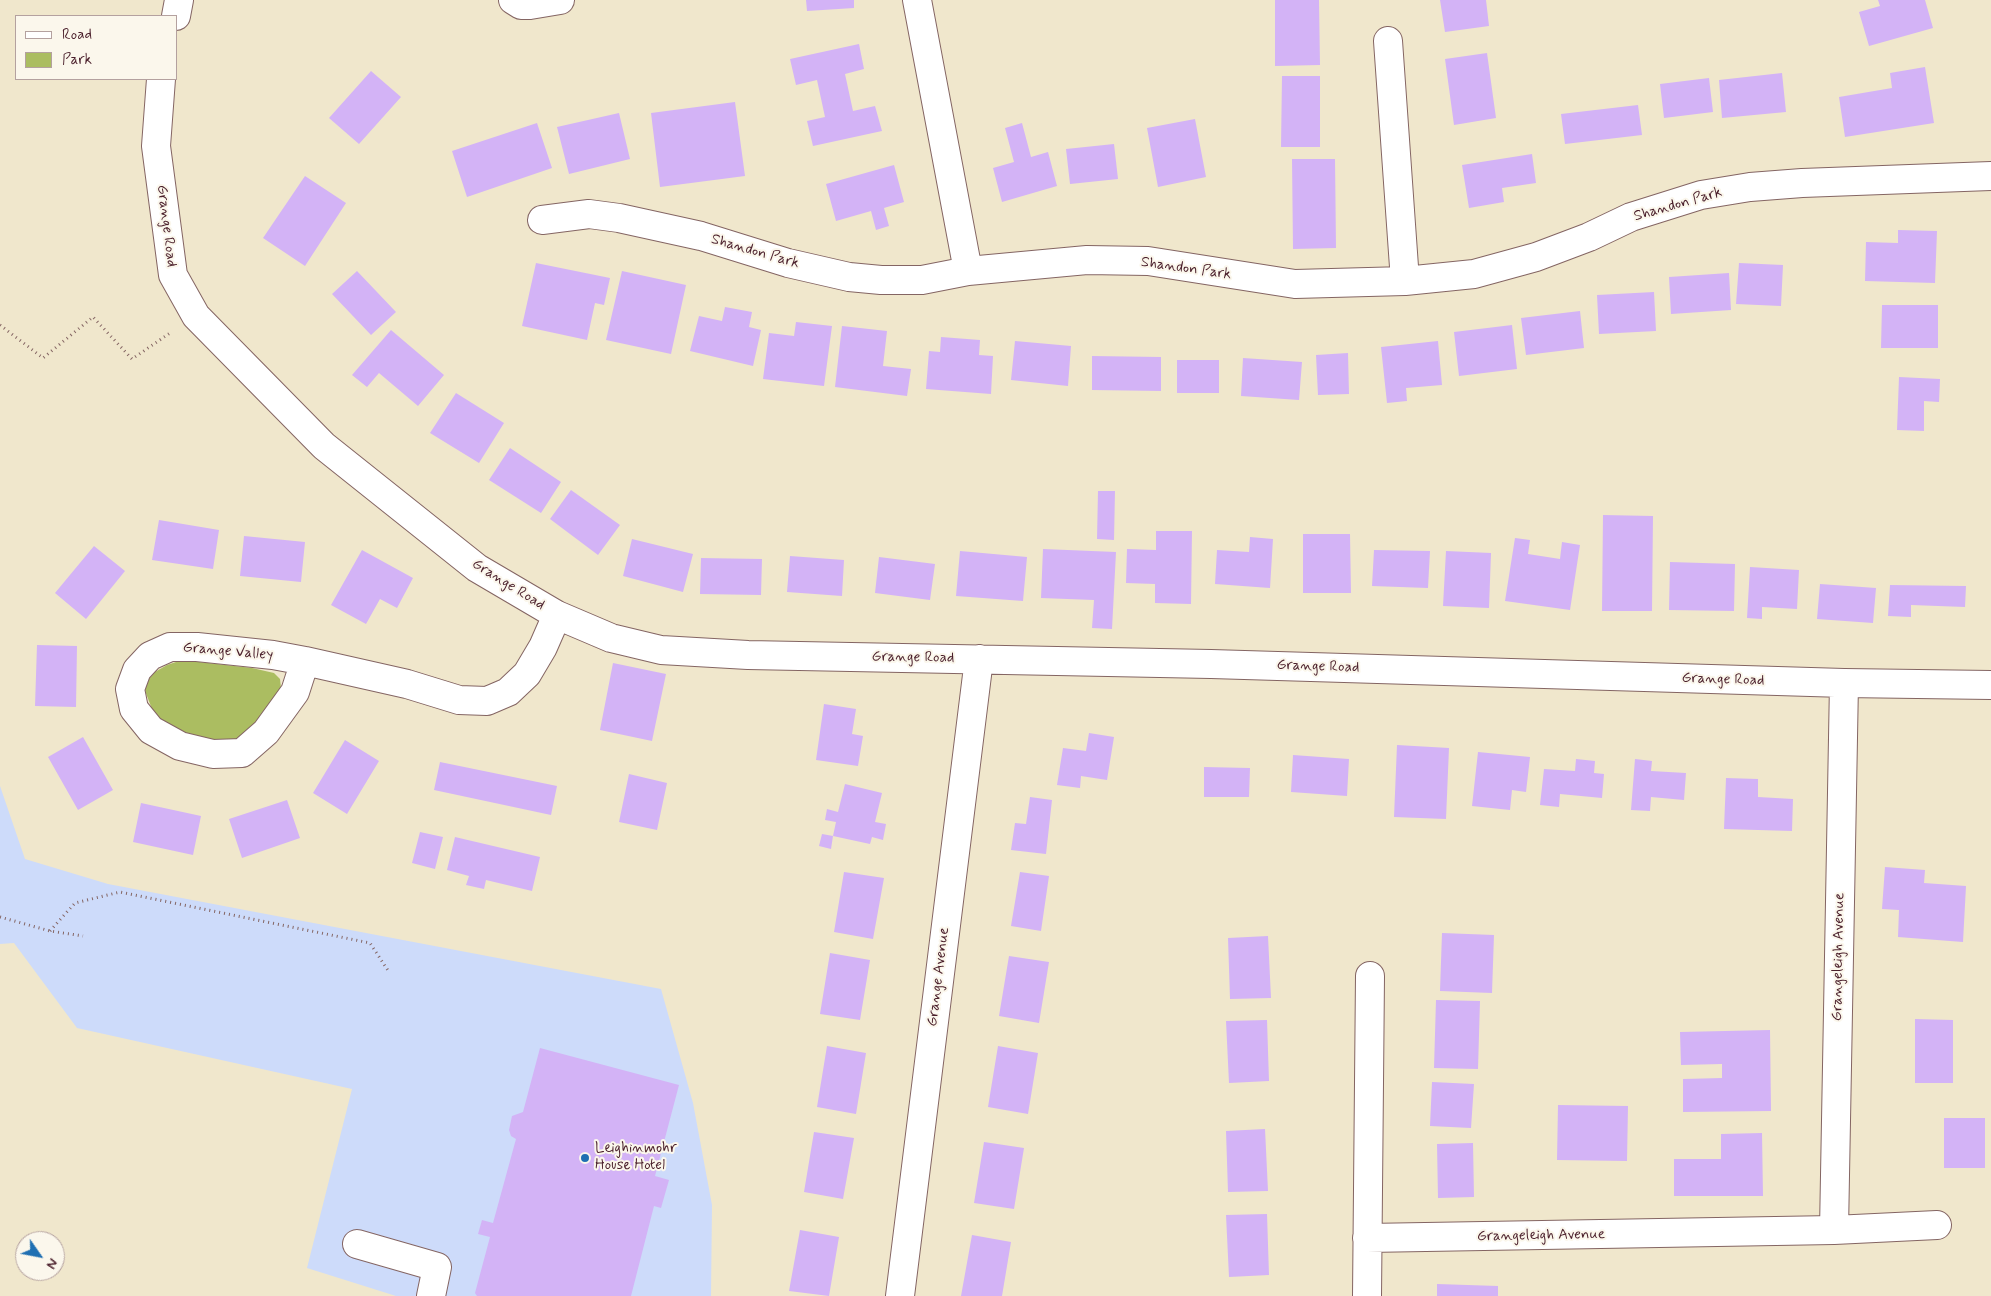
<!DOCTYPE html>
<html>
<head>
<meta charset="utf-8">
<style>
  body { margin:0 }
  #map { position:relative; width:1991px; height:1296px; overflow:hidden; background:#f0e7cc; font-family:Mynerve,sans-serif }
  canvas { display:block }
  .legend { position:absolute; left:15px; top:15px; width:162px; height:65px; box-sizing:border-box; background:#fbf7ec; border:1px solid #b4a19f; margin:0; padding:6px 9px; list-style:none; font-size:15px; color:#4a1f2b }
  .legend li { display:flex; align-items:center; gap:10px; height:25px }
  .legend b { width:25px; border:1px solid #b4a19f }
  .north { position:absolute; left:15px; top:1231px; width:50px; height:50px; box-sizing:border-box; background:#fbf7ec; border:1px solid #b4a19f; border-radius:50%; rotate:123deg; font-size:14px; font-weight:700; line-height:20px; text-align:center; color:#4a1f2b }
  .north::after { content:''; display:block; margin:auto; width:18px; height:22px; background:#1f6fb2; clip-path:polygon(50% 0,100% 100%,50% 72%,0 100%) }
</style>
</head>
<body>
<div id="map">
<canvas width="1991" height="1296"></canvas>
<ul class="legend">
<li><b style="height:6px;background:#fff"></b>Road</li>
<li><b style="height:14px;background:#abbd61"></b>Park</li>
</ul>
<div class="north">N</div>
</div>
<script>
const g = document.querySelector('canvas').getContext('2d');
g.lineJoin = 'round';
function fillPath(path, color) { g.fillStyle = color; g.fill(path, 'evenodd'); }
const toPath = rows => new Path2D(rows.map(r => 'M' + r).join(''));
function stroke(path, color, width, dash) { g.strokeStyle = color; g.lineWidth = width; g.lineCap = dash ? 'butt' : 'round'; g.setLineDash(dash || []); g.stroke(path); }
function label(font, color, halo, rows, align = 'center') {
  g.font = font + ' Mynerve,sans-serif'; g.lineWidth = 4; g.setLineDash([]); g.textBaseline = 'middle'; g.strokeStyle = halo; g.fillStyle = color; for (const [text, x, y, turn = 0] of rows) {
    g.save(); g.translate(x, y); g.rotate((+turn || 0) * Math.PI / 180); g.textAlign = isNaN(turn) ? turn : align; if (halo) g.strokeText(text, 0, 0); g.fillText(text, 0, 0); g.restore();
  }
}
const built = toPath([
  [0,786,25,859,108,884,661,989,693,1103,712,1205,711,1296,396,1296,307,1268,352,1089,77,1028,14,943,0,944]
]);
const green = toPath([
  [182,660,252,668,274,673,280,679,281,688,254,726,240,738,225,742,187,735,168,725,154,714,145,691,148,680,155,672,167,665]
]);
const building = toPath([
  [806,0,854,0,854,8,807,11],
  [1275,0,1319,0,1320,65,1275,66],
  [1440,0,1486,0,1489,26,1445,32],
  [1878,0,1925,0,1933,28,1869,46,1859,12,1880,6],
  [859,44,864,69,845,74,853,111,875,106,882,131,813,146,807,121,825,117,817,80,796,85,790,59],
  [1487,53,1496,118,1454,125,1445,59],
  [1925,67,1934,123,1845,137,1839,97,1892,88,1890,73],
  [371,71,401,97,359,144,329,118],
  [1782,73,1786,112,1722,118,1719,80],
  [1282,76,1320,76,1320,147,1281,147],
  [1709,78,1713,112,1664,118,1660,84],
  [735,102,745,176,660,187,651,113],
  [1638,105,1642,135,1565,144,1561,114],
  [619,113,630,159,569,174,557,127],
  [1195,119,1206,177,1158,187,1147,128],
  [537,123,552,168,467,197,452,151],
  [1022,123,1031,157,1048,152,1057,186,1002,202,993,168,1014,162,1005,128],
  [1114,144,1118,179,1070,184,1066,149],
  [1532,154,1536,183,1502,188,1504,202,1469,208,1462,165],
  [1292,159,1335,159,1336,248,1293,249],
  [894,165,904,202,884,208,889,226,876,230,871,211,836,221,826,184],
  [305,176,346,203,305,266,263,238],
  [1898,230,1937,231,1935,283,1865,281,1866,242,1898,243],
  [536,263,610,278,604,305,595,303,587,340,522,326],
  [1739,263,1783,265,1781,306,1736,304],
  [357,271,396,312,371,335,332,294],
  [622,271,686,285,671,354,606,340],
  [1729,273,1731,310,1671,314,1669,277],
  [1654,292,1656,331,1599,334,1597,295],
  [1882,305,1938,305,1938,348,1881,348],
  [725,307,752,312,749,327,761,330,753,366,690,351,699,316,722,321],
  [1580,311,1584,348,1526,355,1521,318],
  [796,322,832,326,824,386,763,379,769,333,794,336],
  [1512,325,1517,369,1459,376,1454,332],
  [842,326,887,331,883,366,911,369,907,396,835,387],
  [391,330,444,375,418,406,379,373,367,387,352,375],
  [941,337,980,340,979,355,993,356,991,394,926,389,929,351,940,352],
  [1015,341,1071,346,1068,386,1011,380],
  [1438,341,1442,385,1406,388,1407,401,1387,403,1381,347],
  [1348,353,1349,394,1318,395,1316,355],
  [1092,356,1161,357,1161,391,1092,390],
  [1243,358,1302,362,1299,400,1241,396],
  [1177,360,1219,360,1219,393,1177,393],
  [1899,377,1940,379,1939,402,1924,401,1924,431,1897,430],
  [456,393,504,423,479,463,430,433],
  [510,448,561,482,541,513,489,480],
  [571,490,620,525,598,555,550,519],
  [1098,491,1115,491,1114,540,1097,539],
  [1603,515,1653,516,1652,611,1602,611],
  [159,520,219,530,213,569,152,560],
  [1156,531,1192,531,1191,604,1155,603,1155,584,1126,583,1127,549,1156,550],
  [1303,534,1350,534,1351,593,1303,593],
  [244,536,305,542,301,582,240,576],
  [1250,537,1273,539,1270,588,1215,584,1217,550,1249,552],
  [1515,538,1530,540,1528,554,1560,559,1562,542,1580,545,1570,610,1505,601],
  [632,539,693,554,683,592,623,576],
  [94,546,125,571,86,619,55,593],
  [1043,549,1116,552,1112,629,1092,628,1094,600,1041,598],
  [362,550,413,578,397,608,380,599,366,624,331,605],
  [1374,550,1430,551,1428,588,1372,586],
  [960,551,1027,557,1023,601,956,596],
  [1446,551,1491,553,1489,608,1443,606],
  [790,556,844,560,842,596,787,592],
  [879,557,935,564,930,600,875,593],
  [701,558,762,559,761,595,700,594],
  [1670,562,1735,564,1734,611,1669,610],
  [1750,567,1799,570,1797,609,1762,607,1762,619,1747,618],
  [1820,584,1876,588,1873,623,1817,619],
  [1890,585,1966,586,1965,607,1911,605,1911,617,1888,616],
  [37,645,77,646,76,707,35,706],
  [613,663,666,674,652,741,600,730],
  [824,704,856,709,852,734,863,736,858,766,816,760],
  [1089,733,1114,737,1107,780,1081,776,1080,788,1057,785,1063,748,1086,751],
  [83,737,113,790,78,810,48,757],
  [345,740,379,761,347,814,313,793],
  [1397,745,1449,748,1446,819,1394,817],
  [1478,752,1530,757,1526,792,1512,790,1510,810,1472,806],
  [1293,755,1349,759,1347,796,1291,792],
  [1576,759,1595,761,1594,773,1604,774,1602,798,1560,794,1559,807,1540,805,1544,769,1575,771],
  [1635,759,1652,761,1651,771,1686,773,1684,800,1651,797,1650,811,1631,810],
  [440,762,557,786,551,815,434,790],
  [1204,767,1250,768,1249,797,1204,797],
  [629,774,667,783,657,830,619,822],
  [1726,778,1758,779,1758,797,1793,799,1792,831,1724,829],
  [845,784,882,793,875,822,886,824,883,840,872,837,870,844,833,836,836,822,825,820,827,809,838,812],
  [1030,797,1052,800,1046,854,1011,850,1015,823,1026,824],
  [287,800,300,838,242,858,229,819],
  [141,803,201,816,193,855,133,842],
  [420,832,443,837,435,869,412,863],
  [822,834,833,836,831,849,819,846],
  [455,837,540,857,532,891,486,880,484,889,466,885,469,876,447,870],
  [1885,867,1925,870,1924,883,1966,886,1963,942,1898,937,1899,910,1882,909],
  [844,872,884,878,873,939,834,932],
  [1020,872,1049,876,1041,931,1011,926],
  [1442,933,1494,935,1492,993,1440,991],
  [1268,936,1271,998,1230,999,1228,938],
  [830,953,870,960,860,1020,820,1014],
  [1009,956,1049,962,1039,1023,999,1016],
  [1436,1000,1480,1001,1478,1069,1434,1068],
  [1915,1019,1953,1020,1953,1083,1915,1083],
  [1267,1020,1269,1081,1229,1083,1226,1021],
  [1770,1030,1771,1111,1683,1112,1683,1079,1722,1078,1722,1064,1681,1065,1680,1032],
  [827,1046,866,1053,856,1114,817,1107],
  [998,1046,1038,1053,1028,1114,988,1107],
  [540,1048,679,1085,655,1176,669,1180,661,1208,654,1206,631,1296,477,1296,475,1293,490,1237,478,1234,482,1220,493,1223,516,1139,511,1136,509,1130,512,1116,523,1112],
  [1432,1082,1474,1084,1471,1128,1430,1126],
  [1558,1105,1628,1106,1627,1161,1557,1160],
  [1944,1118,1985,1118,1985,1168,1944,1168],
  [1265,1129,1268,1191,1228,1192,1226,1131],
  [814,1132,854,1138,843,1199,804,1192],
  [1762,1133,1763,1196,1674,1196,1674,1159,1721,1159,1721,1134],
  [984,1142,1024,1148,1014,1209,974,1203],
  [1473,1143,1474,1197,1438,1198,1437,1144],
  [1267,1214,1269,1275,1229,1277,1226,1215],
  [800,1230,839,1237,829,1296,789,1291],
  [972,1235,1011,1242,1002,1296,961,1296],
  [1437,1284,1498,1286,1498,1296,1437,1296]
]);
const path = toPath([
  [0,325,43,358,93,317,132,359,170,333],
  [0,917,50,931,83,936],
  [50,931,75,903,120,892,370,943,389,972]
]);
const minor = toPath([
  [513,0,521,5,530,5,560,0],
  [917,0,968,271],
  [176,16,179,0],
  [1388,41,1405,281],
  [161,79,156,146,173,275,196,316,324,446,477,568,557,615,611,638,661,650,748,655,1211,664,1844,683,1991,685],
  [542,220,589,214,619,218,701,236,788,263,849,277,881,280,922,280,968,271,1087,260,1148,261,1295,284,1405,281,1474,274,1536,257,1589,237,1631,217,1701,195,1750,187,1802,183,1991,176],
  [305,661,295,692,266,732,242,753,213,754,180,746,151,730,134,709,130,689,137,670,150,656,170,647,197,647,273,655,305,661,407,684,459,700,487,701,508,692,527,674,543,647,557,615],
  [1834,1230,1937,1225],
  [1367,1238,1834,1230,1844,683],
  [357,1244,437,1267,431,1296],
  [900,1296,979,659],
  [1367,1296,1370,976]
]);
const markers = [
  [585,1158,5,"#1f6fb2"]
];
const streetNames = [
  ["Shandon Park",1678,205,-16],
  ["Grange Road",166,226,83],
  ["Shandon Park",755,252,16],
  ["Shandon Park",1186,269,8],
  ["Grange Road",508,585,32],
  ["Grange Valley",228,652,5],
  ["Grange Road",913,658,1],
  ["Grange Road",1318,667,2],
  ["Grange Road",1723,680,2],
  ["Grangeleigh Avenue",1839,957,-89],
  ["Grange Avenue",939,977,-83],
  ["Grangeleigh Avenue",1541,1236,-1]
];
const poiNames = [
  ["Leighinmohr",595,1149],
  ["House Hotel",595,1166]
];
fillPath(built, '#cddbfa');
fillPath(green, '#abbd61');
fillPath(building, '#d3b3f6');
stroke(minor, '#846563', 30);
stroke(path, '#846563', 3, [1, 4]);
stroke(minor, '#fff', 28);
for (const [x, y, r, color] of markers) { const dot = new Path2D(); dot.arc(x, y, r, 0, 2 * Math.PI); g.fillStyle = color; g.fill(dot); stroke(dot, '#fbf7ec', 2); }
label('15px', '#4a1f2b', '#fbf7ec', streetNames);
label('15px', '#4a1f2b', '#fbf7ec', poiNames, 'left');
</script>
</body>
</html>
